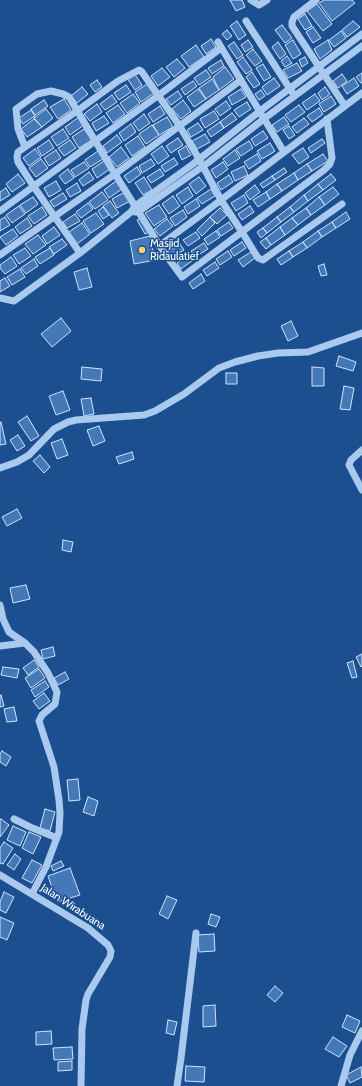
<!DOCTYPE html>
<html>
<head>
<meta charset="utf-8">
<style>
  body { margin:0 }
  canvas { display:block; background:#1b4f8f }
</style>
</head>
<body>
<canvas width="362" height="1086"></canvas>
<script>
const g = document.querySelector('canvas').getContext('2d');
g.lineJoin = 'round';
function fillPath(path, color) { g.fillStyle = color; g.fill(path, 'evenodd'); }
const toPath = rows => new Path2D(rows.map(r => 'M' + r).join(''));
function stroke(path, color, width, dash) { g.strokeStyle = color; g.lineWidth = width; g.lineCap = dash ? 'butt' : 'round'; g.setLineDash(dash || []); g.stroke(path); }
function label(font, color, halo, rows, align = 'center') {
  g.font = font + ' Cabin,sans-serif'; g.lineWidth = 3; g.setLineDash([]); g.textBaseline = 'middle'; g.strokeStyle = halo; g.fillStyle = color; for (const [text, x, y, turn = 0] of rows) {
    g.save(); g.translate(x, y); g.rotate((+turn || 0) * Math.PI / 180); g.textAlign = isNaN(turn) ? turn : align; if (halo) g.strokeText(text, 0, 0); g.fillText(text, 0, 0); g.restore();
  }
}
const building = toPath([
  [230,0,242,0,245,7,236,11,230,0],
  [324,0,352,0,355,3,332,21,319,3,324,0],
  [317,4,332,24,323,31,307,11,317,4],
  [305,14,312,26,305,30,298,19,305,14],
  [237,21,246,35,239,40,230,26,237,21],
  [353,21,360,27,347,37,342,30,353,21],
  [282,25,292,38,285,43,275,30,282,25],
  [313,27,321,38,313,43,306,32,313,27],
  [227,30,232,36,227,40,222,34,227,30],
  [341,31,346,38,334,47,329,40,341,31],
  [211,39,216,47,206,54,201,46,211,39],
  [248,40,253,47,245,52,241,45,248,40],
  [293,40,301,54,293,59,285,45,293,40],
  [328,40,332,50,320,59,314,49,328,40],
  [234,42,243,55,237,59,228,46,234,42],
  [278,42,286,54,280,59,272,47,278,42],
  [196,45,204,57,189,67,181,56,196,45],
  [253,49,262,61,255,66,246,55,253,49],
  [287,56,292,63,285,67,281,61,287,56],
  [243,57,252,70,246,74,237,62,243,57],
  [305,57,308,63,302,67,299,60,305,57],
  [177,59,185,68,174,77,166,67,177,59],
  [221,60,224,66,212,74,208,68,221,60],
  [297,63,302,71,288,78,283,70,297,63],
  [263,64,271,77,264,81,256,68,263,64],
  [225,67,234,79,219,90,213,77,225,67],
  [162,68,170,77,158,86,151,76,162,68],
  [206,70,211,77,199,85,194,78,206,70],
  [252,72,260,84,254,88,246,77,252,72],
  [134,73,142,85,135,90,127,78,134,73],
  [362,73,362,83,361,83,356,77,362,73],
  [342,74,347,81,338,88,333,81,342,74],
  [274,78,280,86,267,95,262,87,274,78],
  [354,78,359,86,347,94,342,86,354,78],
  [212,79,219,90,206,99,199,88,212,79],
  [97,80,102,87,95,92,90,85,97,80],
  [193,81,197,86,185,95,181,89,193,81],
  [147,84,154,93,141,102,135,92,147,84],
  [126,85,131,92,119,100,114,93,126,85],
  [82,87,88,94,77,103,71,96,82,87],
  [325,87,330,94,322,100,318,93,325,87],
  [198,89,206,99,194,107,187,97,198,89],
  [241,89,246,97,232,105,228,97,241,89],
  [261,90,265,96,259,100,255,94,261,90],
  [178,91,182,97,171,105,166,99,178,91],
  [133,94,140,103,127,113,120,103,133,94],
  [315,94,320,101,307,110,302,103,315,94],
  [112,95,117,102,105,110,100,104,112,95],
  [331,96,336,104,324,112,319,104,331,96],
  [64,99,71,110,58,119,50,107,64,99],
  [44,100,48,106,35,115,31,109,44,100],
  [183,100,191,111,181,119,172,109,183,100],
  [226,101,231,108,220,116,215,109,226,101],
  [247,102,251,109,239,117,234,110,247,102],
  [97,104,102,112,90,121,84,114,97,104],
  [118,105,125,114,113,123,106,113,118,105],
  [299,105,305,112,291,122,285,115,299,105],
  [160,106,165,114,153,122,148,114,160,106],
  [319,108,323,114,312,122,307,116,319,108],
  [46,109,53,118,42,127,34,118,46,109],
  [31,110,35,116,23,124,19,118,31,110],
  [214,111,219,119,205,128,200,119,214,111],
  [232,113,237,119,224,128,220,122,232,113],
  [144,114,150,123,139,131,133,123,144,114],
  [104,116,109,123,96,131,92,123,104,116],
  [79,117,84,125,70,135,65,127,79,117],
  [167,117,173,127,159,135,153,125,167,117],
  [284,117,289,124,277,132,272,125,284,117],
  [304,118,309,124,297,133,292,127,304,118],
  [34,119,42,127,27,137,21,129,34,119],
  [220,122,224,128,211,137,207,131,220,122],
  [198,123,203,130,191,137,187,130,198,123],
  [131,124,136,132,124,141,119,133,131,124],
  [152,125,159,135,146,144,139,134,152,125],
  [289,126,295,135,289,139,283,130,289,126],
  [63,129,69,138,57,146,51,137,63,129],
  [84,129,92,140,79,148,72,137,84,129],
  [263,131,268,138,255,146,251,139,263,131],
  [205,134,210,142,197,149,192,141,205,134],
  [117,135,122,142,107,153,103,146,117,135],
  [138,136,145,147,132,156,125,145,138,136],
  [178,138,183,145,171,153,166,146,178,138],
  [322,139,325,143,311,153,308,148,322,139],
  [49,140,54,148,42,156,37,148,49,140],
  [70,140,76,148,64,156,58,148,70,140],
  [249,141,253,148,241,156,236,149,249,141],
  [270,143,275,151,262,159,257,151,270,143],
  [162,146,169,156,158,164,151,154,162,146],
  [186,146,191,155,182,160,178,151,186,146],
  [121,147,129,158,117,167,109,157,121,147],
  [303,148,309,157,299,164,292,155,303,148],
  [35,149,41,157,29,166,23,158,35,149],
  [56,150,61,158,49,166,44,158,56,150],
  [235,150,240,158,228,166,223,159,235,150],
  [98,151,103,159,90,167,85,160,98,151],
  [257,154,261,161,249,169,244,162,257,154],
  [323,154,328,161,312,171,307,164,323,154],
  [174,158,178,164,165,172,161,166,174,158],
  [41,159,48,168,36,177,29,168,41,159],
  [151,159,155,165,142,173,139,166,151,159],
  [104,161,110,169,97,178,92,169,104,161],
  [84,162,89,168,75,177,71,170,84,162],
  [223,162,228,169,216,178,211,170,223,162],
  [307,164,312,171,298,180,294,173,307,164],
  [244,166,248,175,235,181,231,172,244,166],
  [137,167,141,174,129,183,124,176,137,167],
  [284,168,287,172,275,180,272,176,284,168],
  [68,169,74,178,65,184,59,176,68,169],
  [160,169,164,175,151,183,147,177,160,169],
  [89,172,94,179,83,186,79,180,89,172],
  [294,173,298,180,282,191,277,184,294,173],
  [18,174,25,183,12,192,6,184,18,174],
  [331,174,336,180,323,190,318,184,331,174],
  [229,175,233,182,221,190,217,183,229,175],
  [272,176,275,180,263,188,260,184,272,176],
  [144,177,152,190,143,195,135,183,144,177],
  [199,177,206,186,196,194,189,184,199,177],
  [56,181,61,190,49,197,44,188,56,181],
  [116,181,122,189,109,198,104,190,116,181],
  [77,183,81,191,70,197,66,190,77,183],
  [277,184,282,191,270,199,266,192,277,184],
  [318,184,323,190,308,201,304,195,318,184],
  [255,185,260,192,250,200,245,193,255,185],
  [188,187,193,196,182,204,176,195,188,187],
  [333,187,339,194,325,205,319,197,333,187],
  [6,188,10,195,0,201,0,192,6,188],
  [211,189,215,196,202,204,197,198,211,189],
  [102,192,108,200,95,209,89,202,102,192],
  [125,192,130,201,117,208,112,199,125,192],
  [266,192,270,199,258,207,253,200,266,192],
  [63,193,67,199,54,207,50,201,63,193],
  [244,195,248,203,236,211,231,203,244,195],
  [304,195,308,201,294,212,290,207,304,195],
  [173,196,180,206,169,214,162,204,173,196],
  [33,197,38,204,26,213,20,205,33,197],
  [319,197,325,205,311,215,306,208,319,197],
  [196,199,200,206,188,214,184,207,196,199],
  [110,201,119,213,112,218,103,206,110,201],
  [88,203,93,209,81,218,76,212,88,203],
  [159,205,167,217,154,226,145,213,159,205],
  [19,206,25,214,12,223,6,215,19,206],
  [250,206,254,212,242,220,238,214,250,206],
  [42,207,47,215,34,224,28,216,42,207],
  [103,207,109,215,103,219,98,211,103,207],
  [290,207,294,212,281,222,277,217,290,207],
  [220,208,227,215,217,224,210,217,220,208],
  [306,208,311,215,298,225,292,218,306,208],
  [183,210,187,217,175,226,170,218,183,210],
  [346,212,350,219,336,228,332,222,346,212],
  [96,213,104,224,91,233,83,221,96,213],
  [75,214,80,221,67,228,63,222,75,214],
  [5,217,10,225,0,231,0,220,5,217],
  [210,217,215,223,202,236,197,230,210,217],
  [277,217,281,222,267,233,263,228,277,217],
  [27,218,32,226,20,234,15,227,27,218],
  [141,218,149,232,145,234,137,220,141,218],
  [292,218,298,225,285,235,280,227,292,218],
  [167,219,173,226,160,236,154,229,167,219],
  [229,222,233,228,221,236,217,230,229,222],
  [332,222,336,228,322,237,318,231,332,222],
  [82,223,90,234,77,244,69,232,82,223],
  [54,227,60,235,47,244,42,236,54,227],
  [280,227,285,235,271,245,266,238,280,227],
  [263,228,267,233,261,238,257,232,263,228],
  [13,229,18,236,6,245,0,237,13,229],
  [216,231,220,237,208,245,204,239,216,231],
  [318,231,322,237,307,248,303,242,318,231],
  [196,232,200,238,188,246,183,240,196,232],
  [38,235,46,245,33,254,25,244,38,235],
  [150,236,155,260,134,264,130,241,150,236],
  [266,238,271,245,266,249,260,242,266,238],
  [62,239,67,245,54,254,49,247,62,239],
  [242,242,246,248,234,256,230,250,242,242],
  [303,242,307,248,293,257,289,251,303,242],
  [204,243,208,249,195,257,191,251,204,243],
  [180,244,184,250,171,258,167,252,180,244],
  [25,248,31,256,19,264,13,255,25,248],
  [50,248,54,255,40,264,35,257,50,248],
  [228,251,232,257,220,265,216,259,228,251],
  [289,251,293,257,281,265,277,259,289,251],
  [251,252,255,258,243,267,238,260,251,252],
  [189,254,193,260,181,269,177,263,189,254],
  [11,257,17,266,5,274,0,268,0,265,11,257],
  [34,259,38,266,26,274,21,268,34,259],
  [215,262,219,268,207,276,203,270,215,262],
  [324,264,327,275,321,276,318,266,324,264],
  [87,268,92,287,79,290,74,272,87,268],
  [20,269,25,277,12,285,7,277,20,269],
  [201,274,205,281,193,289,189,283,201,274],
  [5,278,10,286,0,292,0,281,5,278],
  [61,318,71,331,52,347,41,334,61,318],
  [291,321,298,336,288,341,281,326,291,321],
  [339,356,356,362,353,371,336,366,339,356],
  [82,367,102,369,101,381,81,379,82,367],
  [312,367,324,368,324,386,312,386,312,367],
  [226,373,237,373,237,384,226,384,226,373],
  [344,386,354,388,350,410,340,409,344,386],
  [63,391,70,410,56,415,49,396,63,391],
  [91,398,94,414,84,416,81,399,91,398],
  [27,416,39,436,31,441,18,422,27,416],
  [1,422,6,444,0,445,0,423,1,422],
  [99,426,105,441,93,446,87,430,99,426],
  [18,435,25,446,17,451,10,440,18,435],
  [62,439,68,455,57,459,51,443,62,439],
  [132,452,134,459,119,464,116,457,132,452],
  [40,455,50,467,44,473,33,461,40,455],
  [17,509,22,518,7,526,2,517,17,509],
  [63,540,73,542,71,552,62,550,63,540],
  [26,585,30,599,13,603,10,588,26,585],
  [53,647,55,656,43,659,41,650,53,647],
  [362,654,362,666,361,667,356,657,362,654],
  [34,660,39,667,28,675,23,668,34,660],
  [353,661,357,677,352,678,347,663,353,661],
  [3,667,19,669,17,678,1,675,3,667],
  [39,669,45,678,31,688,25,678,39,669],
  [65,672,69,679,58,685,54,678,65,672],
  [45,681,49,687,35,697,31,690,45,681],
  [44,693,50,701,39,709,33,701,44,693],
  [1,695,4,706,0,707,0,696,1,695],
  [14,707,17,721,7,722,4,709,14,707],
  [2,751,11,757,6,766,0,762,0,754,2,751],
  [78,779,80,800,69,801,67,780,78,779],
  [88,797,98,801,94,816,83,812,88,797],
  [45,809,55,812,50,831,40,828,45,809],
  [1,819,9,825,0,837,0,820,1,819],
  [13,826,26,832,20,846,7,840,13,826],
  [29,832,41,837,33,854,22,848,29,832],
  [4,842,13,848,3,864,0,863,0,848,4,842],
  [15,854,21,859,14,870,7,865,15,854],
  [32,860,42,865,32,883,22,878,32,860],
  [61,861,64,866,53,871,51,866,61,861],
  [70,868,80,895,57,902,48,876,70,868],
  [4,892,14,897,6,913,0,910,0,902,4,892],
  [167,896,177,900,168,919,159,914,167,896],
  [211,914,220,917,216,927,208,924,211,914],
  [0,917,14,923,7,940,0,937,0,917],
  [214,934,215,951,199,952,198,935,214,934],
  [275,986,283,993,275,1002,267,995,275,986],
  [215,1005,216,1026,203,1027,203,1006,215,1005],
  [347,1015,360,1021,355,1033,342,1027,347,1015],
  [168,1020,177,1022,174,1035,166,1033,168,1020],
  [51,1031,52,1044,36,1045,36,1032,51,1031],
  [333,1037,347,1046,339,1057,325,1049,333,1037],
  [72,1047,73,1059,54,1060,53,1048,72,1047],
  [72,1061,72,1070,58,1071,58,1062,72,1061],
  [186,1066,205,1067,204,1082,185,1081,186,1066],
  [361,1067,362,1077,350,1083,346,1075,361,1067]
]);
const minor = toPath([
  [251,0,259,5,267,0],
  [316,0,294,17,292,22,292,26,345,106],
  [246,21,292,92],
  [218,42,284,152],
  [25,147,18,129,16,109,37,94,51,91,63,94,69,97,115,174,163,251,182,277,324,170,330,164,332,158,327,119],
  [0,211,95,141,159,95,221,48],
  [135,212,138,212,209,162,265,118,362,46],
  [159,246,221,200,362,93],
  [80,253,34,187,18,162,17,157,18,152,77,111,118,81,139,70,142,72,179,125,199,159,221,200,242,232,258,258,263,260,267,257,342,204],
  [0,255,115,174,241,80],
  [0,298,14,301,80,253,131,212,135,206,193,164,260,111,362,34],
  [362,450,351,460,349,465,362,490],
  [0,468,17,462,29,455,54,429,68,422,76,420,144,415,155,411,184,394,219,368,235,362,258,356,278,353,308,352,362,333],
  [0,605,3,619,9,632,25,643,34,652,48,673,57,692,55,704,42,715,39,721,54,767,59,800,60,813,59,832,46,867,32,894],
  [0,646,25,643],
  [14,819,30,827,57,838],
  [0,875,88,928,108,945,111,951,110,957,88,994,86,1000,82,1029,81,1086],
  [177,1086,181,1058,196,933],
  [341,1086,350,1055,362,1031]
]);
const markers = [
  [142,250,4,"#ffd166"]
];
const poiNames = [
  ["Masjid",150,244],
  ["Ridaulatief",150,257]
];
const streetNames = [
  ["Jalan Wirabuana",73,907,33]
];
fillPath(building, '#4478b7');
stroke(building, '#cfe3fa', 1);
stroke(minor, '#a9c9ee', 7);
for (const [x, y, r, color] of markers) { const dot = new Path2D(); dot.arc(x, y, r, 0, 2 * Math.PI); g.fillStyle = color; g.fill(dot); stroke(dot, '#1b4f8f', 1.5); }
label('11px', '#fff', '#1b4f8f', poiNames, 'left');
label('11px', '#fff', '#1b4f8f', streetNames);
</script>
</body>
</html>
